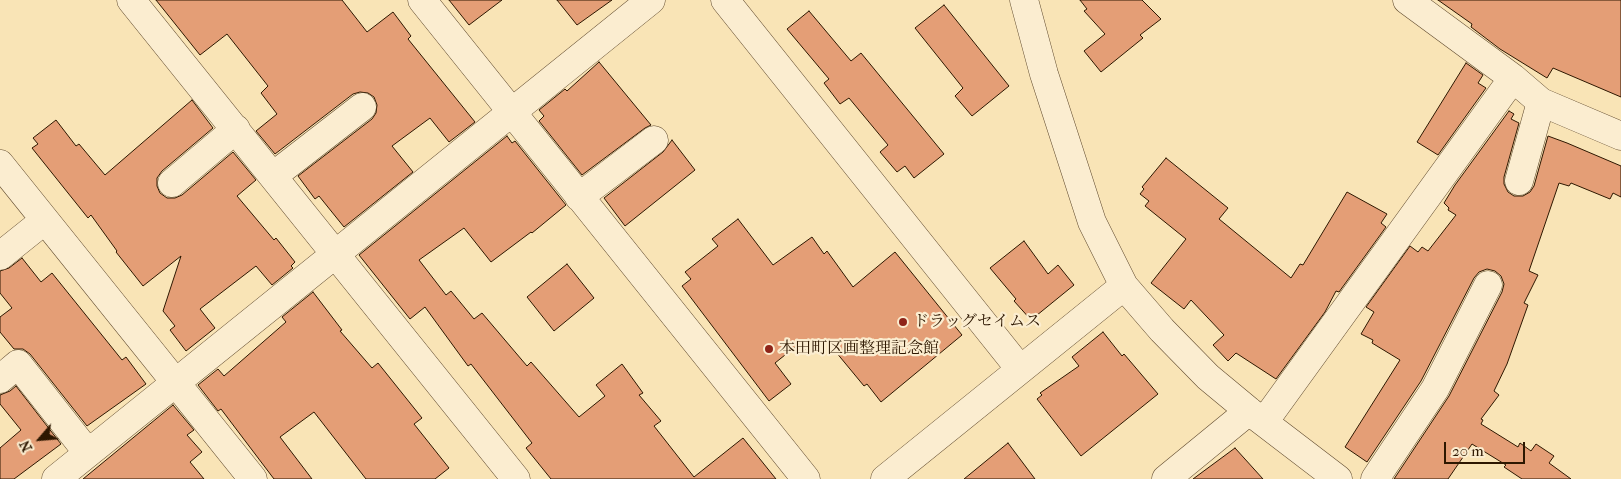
<!DOCTYPE html>
<html>
<head>
<meta charset="utf-8">
<style>
  body { margin:0 }
  #map { position:relative; width:1621px; height:479px; overflow:hidden; background:#f9e4b6; font-family:"IM FELL French Canon",serif }
  canvas { display:block }
  .north { position:absolute; left:15px; top:414px; width:50px; height:50px; -webkit-text-stroke:4px #fbedd0; paint-order:stroke; rotate:243deg; font-size:14px; font-weight:700; line-height:20px; text-align:center; color:#2d1700 }
  .north::after { content:''; display:block; margin:auto; width:18px; height:22px; background:#2d1700; clip-path:polygon(50% 0,100% 100%,50% 72%,0 100%) }
  .scale { position:absolute; left:1444px; top:442px; width:81px; height:22px; box-sizing:border-box; border:2px solid #2d1700; border-top:0; padding-left:6px; font-size:15px; line-height:18px; white-space:nowrap; color:#2d1700; -webkit-text-stroke:4px #fbedd0; paint-order:stroke }
</style>
</head>
<body>
<div id="map">
<canvas width="1621" height="479"></canvas>
<div class="north">N</div>
<div class="scale">20 m</div>
</div>
<script>
const g = document.querySelector('canvas').getContext('2d');
g.lineJoin = 'round';
function fillPath(path, color) { g.fillStyle = color; g.fill(path, 'evenodd'); }
const toPath = rows => new Path2D(rows.map(r => 'M' + r).join(''));
function stroke(path, color, width, dash) { g.strokeStyle = color; g.lineWidth = width; g.lineCap = dash ? 'butt' : 'round'; g.setLineDash(dash || []); g.stroke(path); }
function label(font, color, halo, rows, align = 'center') {
  g.font = font + ' "IM FELL French Canon","Noto Serif JP",serif'; g.lineWidth = 4.5; g.setLineDash([]); g.textBaseline = 'middle'; g.strokeStyle = halo; g.fillStyle = color; for (const [text, x, y, turn = 0] of rows) {
    g.save(); g.translate(x, y); g.rotate((+turn || 0) * Math.PI / 180); g.textAlign = isNaN(turn) ? turn : align; if (halo) g.strokeText(text, 0, 0); g.fillText(text, 0, 0); g.restore();
  }
}
const building = toPath([
  [156,0,342,0,367,32,393,12,411,36,408,39,475,122,449,142,430,118,392,146,413,172,344,227,319,196,315,199,298,176,372,119,376,113,377,105,374,97,368,93,360,92,353,94,275,154,256,131,277,114,261,93,268,86,227,34,200,55,156,0],
  [449,0,502,0,469,25,449,0],
  [557,0,612,0,577,25,557,0],
  [1080,0,1142,0,1161,19,1140,35,1143,38,1101,72,1084,51,1105,34,1084,11,1087,9,1080,0],
  [1438,0,1621,0,1621,97,1553,68,1547,78,1500,49,1471,27,1472,24,1438,0],
  [944,5,1009,86,972,116,955,96,963,88,915,28,944,5],
  [809,11,851,61,861,53,944,154,914,178,905,166,897,172,880,152,888,145,849,98,840,104,824,83,829,79,787,29,809,11],
  [599,62,651,125,645,128,582,175,539,121,544,116,539,110,565,89,567,91,599,62],
  [1466,63,1483,75,1478,83,1486,88,1438,155,1417,142,1466,63],
  [192,100,213,128,162,171,157,178,157,186,160,193,167,198,175,198,182,195,233,152,256,180,237,196,274,240,276,238,295,262,291,266,293,268,272,285,256,266,200,309,215,328,186,351,170,330,175,326,163,311,181,256,143,286,116,252,117,251,91,215,88,218,32,148,38,144,33,138,56,120,76,146,79,144,105,175,192,100],
  [1509,111,1514,114,1511,119,1519,123,1504,177,1504,184,1508,192,1514,196,1523,196,1530,192,1534,186,1548,136,1567,143,1621,166,1621,197,1613,193,1610,199,1571,183,1569,186,1559,183,1529,271,1538,275,1524,303,1528,305,1507,364,1494,391,1499,395,1481,419,1483,420,1481,424,1518,447,1520,443,1531,451,1536,444,1554,456,1549,463,1571,479,1522,479,1504,467,1506,465,1472,444,1448,479,1394,479,1449,396,1502,292,1504,284,1501,276,1495,271,1487,269,1479,272,1474,278,1421,381,1367,462,1345,447,1400,360,1372,343,1373,340,1361,334,1374,312,1366,307,1410,246,1418,252,1422,247,1428,251,1456,215,1448,210,1449,208,1444,203,1455,185,1509,111],
  [507,136,512,143,515,141,566,205,532,233,531,232,491,262,464,228,419,260,446,295,451,291,474,319,482,313,527,366,531,362,579,417,605,396,596,385,622,364,643,393,639,395,661,421,654,426,694,477,743,438,776,479,551,479,526,448,532,443,471,364,468,366,425,307,410,319,359,255,507,136],
  [672,140,695,170,625,226,604,198,663,152,672,140],
  [1166,158,1228,208,1219,219,1291,278,1300,264,1303,265,1347,192,1387,214,1381,223,1386,227,1339,292,1336,291,1325,312,1276,379,1236,353,1228,361,1213,345,1224,335,1191,300,1184,309,1151,283,1186,239,1145,206,1149,201,1140,194,1144,189,1142,187,1166,158],
  [738,219,773,265,812,237,824,254,827,251,853,287,895,252,962,335,881,402,867,384,864,386,826,340,809,353,800,343,775,363,791,384,769,401,682,286,691,279,685,272,718,246,712,239,738,219],
  [1024,241,1048,274,1058,265,1074,285,1031,320,1014,301,1016,299,990,268,1024,241],
  [22,258,41,282,52,273,122,360,126,357,146,384,87,426,30,354,23,349,14,349,0,332,0,317,12,308,0,293,0,271,9,268,22,258],
  [567,264,594,298,554,331,527,297,567,264],
  [313,292,342,330,340,331,372,368,378,363,422,418,414,424,449,468,435,479,366,479,314,412,280,437,312,479,274,479,221,409,218,411,198,385,218,369,224,376,286,322,282,317,313,292],
  [1103,332,1122,356,1124,354,1158,394,1081,456,1037,399,1042,395,1040,393,1079,366,1072,357,1103,332],
  [16,386,61,444,14,479,0,479,0,448,21,430,0,404,0,395,10,391,16,386],
  [173,405,194,430,187,435,202,452,190,462,204,479,83,479,173,405],
  [1008,443,1035,479,964,479,1008,443],
  [1235,448,1263,479,1193,479,1235,448]
]);
const minor = toPath([
  [131,0,516,479],
  [422,0,806,479],
  [725,0,1020,369],
  [1024,0,1044,74,1092,222,1124,286,1162,330,1208,377,1249,411,1338,479],
  [1513,78,1541,102,1519,181],
  [1541,102,1621,136],
  [0,164,253,479],
  [273,176,362,107],
  [172,183,236,129],
  [579,197,654,140],
  [0,256,45,220],
  [0,379,18,364,88,453],
  [1264,422,1513,78,1407,0],
  [56,479,651,0],
  [885,479,1124,286],
  [1166,479,1249,411],
  [1375,479,1435,389,1488,285]
]);
const markers = [
  [903,322,5,"#8f2418"],
  [769,349,5,"#8f2418"]
];
const poiNames = [
  ["ドラッグセイムス",913,322],
  ["本田町区画整理記念館",779,349]
];
fillPath(building, '#e49e76');
stroke(building, '#2d1700', 1);
stroke(minor, '#604a2e', 29);
stroke(minor, '#fbedd0', 28);
for (const [x, y, r, color] of markers) { const dot = new Path2D(); dot.arc(x, y, r, 0, 2 * Math.PI); g.fillStyle = color; g.fill(dot); stroke(dot, '#fbedd0', 2); }
label('16px', '#2d1700', '#fbedd0', poiNames, 'left');
</script>
</body>
</html>
